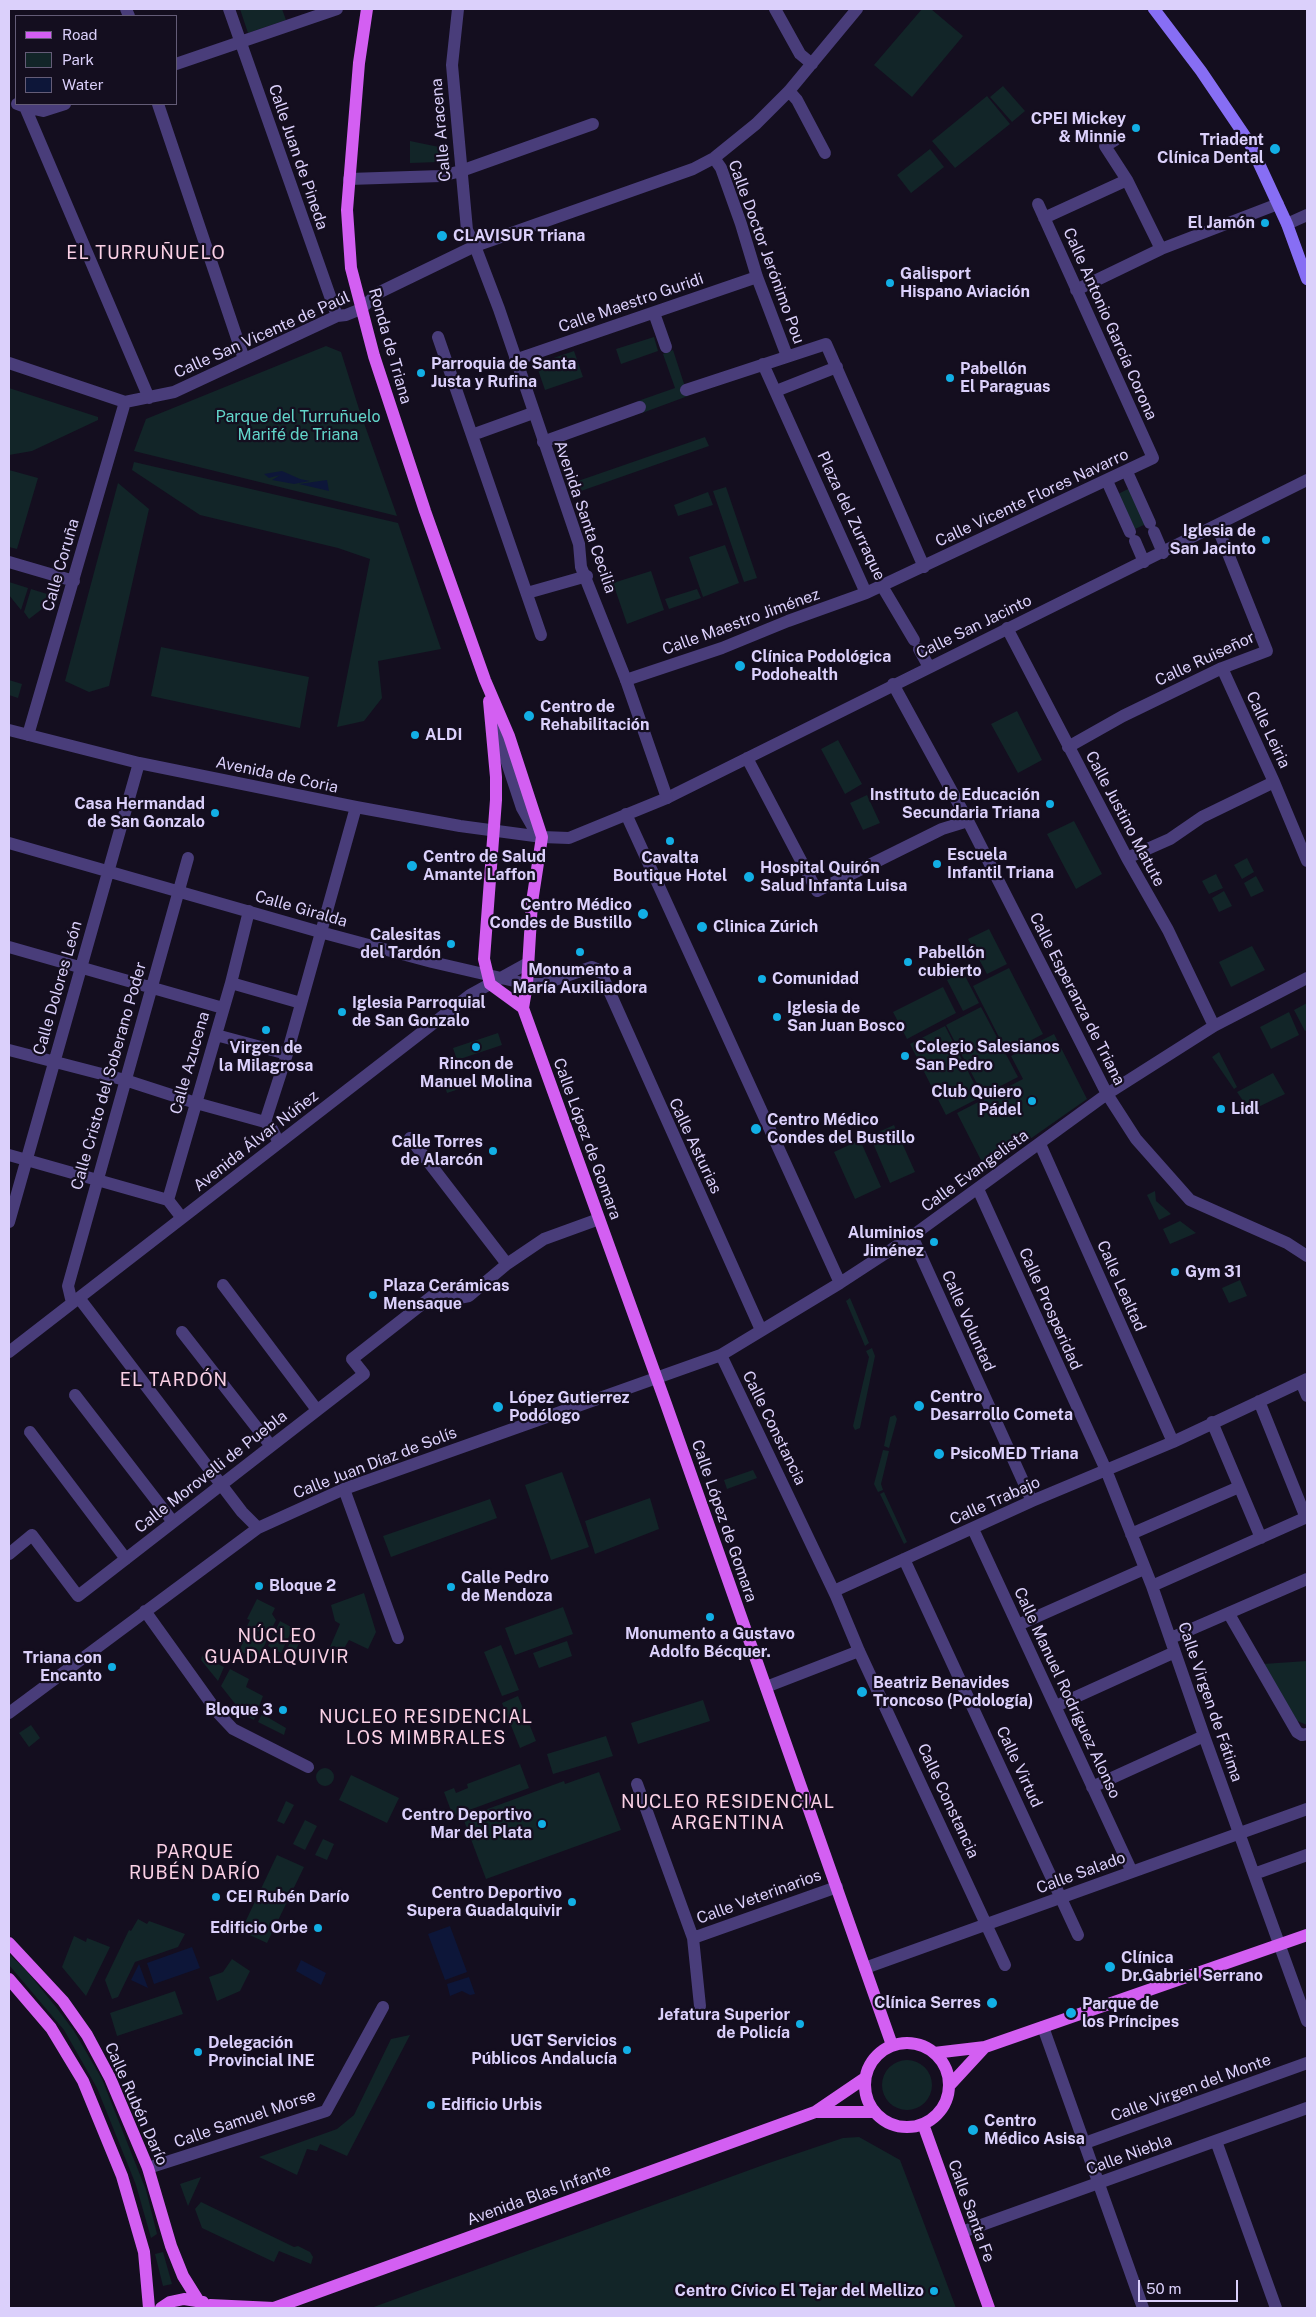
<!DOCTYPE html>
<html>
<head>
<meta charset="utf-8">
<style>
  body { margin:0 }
  #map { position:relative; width:1316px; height:2317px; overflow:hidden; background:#140e1f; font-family:"Public Sans",sans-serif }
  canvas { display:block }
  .frame { position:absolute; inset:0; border:10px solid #dbd0fb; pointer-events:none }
  .legend { position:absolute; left:15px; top:15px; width:162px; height:90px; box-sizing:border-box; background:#140e1f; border:1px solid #645c77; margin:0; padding:6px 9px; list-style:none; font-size:15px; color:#dbd0fb }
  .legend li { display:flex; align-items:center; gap:10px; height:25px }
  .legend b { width:25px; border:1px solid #645c77 }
  .scale { position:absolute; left:1138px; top:2280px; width:100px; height:22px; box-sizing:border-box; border:2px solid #dbd0fb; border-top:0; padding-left:6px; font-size:15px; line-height:18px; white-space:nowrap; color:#dbd0fb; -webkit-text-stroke:4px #140e1f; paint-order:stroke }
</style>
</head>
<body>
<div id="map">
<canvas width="1316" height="2317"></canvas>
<div class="frame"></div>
<ul class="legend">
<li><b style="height:6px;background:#d35ff2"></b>Road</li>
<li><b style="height:14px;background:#122528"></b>Park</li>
<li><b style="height:14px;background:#0d1639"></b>Water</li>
</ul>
<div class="scale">50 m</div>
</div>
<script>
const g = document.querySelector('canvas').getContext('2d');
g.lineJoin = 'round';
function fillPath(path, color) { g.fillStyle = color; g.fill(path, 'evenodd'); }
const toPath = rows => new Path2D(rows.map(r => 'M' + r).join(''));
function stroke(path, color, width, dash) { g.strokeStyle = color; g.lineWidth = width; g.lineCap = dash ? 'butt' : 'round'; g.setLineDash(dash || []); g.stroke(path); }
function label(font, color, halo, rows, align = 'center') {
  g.font = font + ' "Public Sans",sans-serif'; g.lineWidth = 4.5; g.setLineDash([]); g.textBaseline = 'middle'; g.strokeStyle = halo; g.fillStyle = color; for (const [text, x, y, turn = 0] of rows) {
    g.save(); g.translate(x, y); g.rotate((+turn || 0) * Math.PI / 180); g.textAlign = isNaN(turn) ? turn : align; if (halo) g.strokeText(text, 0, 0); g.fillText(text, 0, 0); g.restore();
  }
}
const green = toPath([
  [240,9,282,9,286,20,248,33],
  [922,9,931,9,963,36,912,97,874,65],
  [1003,86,1025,111,1012,122,990,97],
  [987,96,1010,124,955,168,932,141],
  [410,141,439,147,439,162,410,163],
  [930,149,944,167,911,193,897,175],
  [654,337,658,351,621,364,616,349],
  [326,346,341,352,359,409,397,516,134,451,146,419],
  [673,350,688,396,642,413,638,401,675,388,663,354],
  [574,351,583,377,545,390,536,364],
  [9,388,98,417,98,420,32,451,9,455],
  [705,437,709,446,581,491,578,481],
  [134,462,398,523,441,649,378,661,382,698,364,721,337,727,370,559,338,548,200,515,132,470],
  [9,470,38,478,17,549,9,547],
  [118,483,149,509,109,686,89,692,65,681],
  [726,487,757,578,744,582,713,491],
  [1130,488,1146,524,1135,529,1118,494],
  [708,492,713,505,678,516,674,505],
  [725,545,739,583,703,597,689,557],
  [651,571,664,610,627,624,613,583],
  [9,582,28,588,21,610,9,595],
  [31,589,47,594,42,609,29,619,24,612],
  [697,589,701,598,669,609,665,599],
  [161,647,309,677,300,728,151,696],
  [9,680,22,684,18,698,9,695],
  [1017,711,1042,760,1018,773,991,724],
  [838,740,862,784,845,794,821,749],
  [867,795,880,823,863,830,850,803],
  [1074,821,1102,874,1076,889,1047,834],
  [1247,858,1254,872,1242,879,1234,865],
  [1216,874,1223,888,1209,894,1202,881],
  [1256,876,1264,891,1251,897,1244,883],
  [1224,891,1232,906,1219,912,1212,898],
  [989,929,1007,964,987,974,968,939],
  [1252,946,1265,970,1231,987,1219,962],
  [1009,968,1043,1034,1007,1053,973,986],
  [963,972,979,1003,963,1011,947,980],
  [943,987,956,1013,907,1039,893,1012],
  [1307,1003,1307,1030,1305,1031,1294,1010],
  [981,1007,1018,1077,983,1095,946,1025],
  [1289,1012,1299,1035,1271,1049,1260,1027],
  [945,1026,981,1097,946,1115,910,1044],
  [498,1033,502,1045,457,1060,453,1048],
  [1054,1034,1087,1099,986,1170,957,1113,1023,1079,1011,1056],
  [1219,1052,1237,1087,1234,1089,1212,1057],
  [1273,1073,1285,1094,1250,1111,1237,1092],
  [455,1076,459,1089,447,1093,443,1080],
  [894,1125,915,1172,890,1183,870,1136],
  [860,1140,881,1187,855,1199,834,1152],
  [1155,1191,1156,1201,1171,1214,1159,1220,1147,1195],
  [1180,1221,1196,1233,1170,1244,1163,1229],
  [1240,1280,1247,1296,1229,1303,1222,1288],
  [850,1298,869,1343,865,1346,846,1301],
  [872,1348,875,1356,860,1428,855,1430,853,1426,869,1357,866,1351],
  [895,1415,897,1419,889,1448,884,1446,890,1417],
  [883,1450,889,1451,881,1484,883,1490,878,1492,874,1484],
  [753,1470,757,1478,727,1489,724,1480],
  [562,1472,589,1547,551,1560,525,1485],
  [884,1492,907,1542,904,1544,880,1494],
  [650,1498,659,1529,595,1554,585,1521],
  [490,1499,497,1518,391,1557,383,1536],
  [364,1593,376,1632,368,1649,349,1640,343,1650,334,1646,330,1647,340,1624,335,1621,331,1605],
  [257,1599,275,1608,272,1614,276,1620,268,1636,247,1626,250,1620,247,1619],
  [563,1607,573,1634,515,1655,505,1628],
  [280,1621,293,1628,281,1653,268,1646],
  [296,1630,304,1633,293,1656,285,1653],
  [248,1631,267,1640,258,1659,239,1651],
  [567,1641,572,1656,539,1668,533,1653],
  [501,1645,519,1690,502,1696,484,1652],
  [202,1656,224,1667,218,1681,201,1660],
  [1307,1661,1307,1725,1295,1720,1263,1664],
  [230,1669,249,1679,246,1687,263,1696,254,1720,244,1715,221,1686],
  [518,1696,536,1741,520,1748,502,1703],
  [703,1700,710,1721,638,1744,631,1723],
  [262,1714,286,1728,284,1735,258,1722],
  [31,1725,40,1738,29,1747,19,1733],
  [606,1736,613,1756,553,1774,547,1754],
  [520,1764,529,1788,453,1816,444,1792,454,1788,456,1793,468,1788,467,1784],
  '316 1777a9 9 0 1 1 18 0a9 9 0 1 1-18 0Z',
  [599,1772,621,1830,486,1879,463,1818,564,1781,565,1784],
  [351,1775,399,1798,387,1823,339,1800],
  [286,1801,294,1805,284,1824,277,1821],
  [305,1820,317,1826,305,1850,293,1844],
  [323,1839,334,1844,327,1860,315,1855],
  [277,1855,304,1867,267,1943,241,1931],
  [138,1919,147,1924,149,1921,185,1934,178,1947,135,1962,118,1997,112,1999,105,1980,129,1930,131,1931],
  [74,1936,86,1942,87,1938,110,1947,86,1996,62,1967],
  [9,1954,26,1970,56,2007,74,2031,102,2079,146,2190,157,2234,151,2238,136,2185,97,2088,64,2030,9,1965],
  [232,1959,250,1971,240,1991,217,2001,209,1977,223,1972],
  [175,1991,183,2014,117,2036,110,2013],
  [410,2035,347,2156,320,2144,317,2151,307,2149,297,2175,259,2157,337,2129,354,2115,391,2039],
  '882 2085a25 25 0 1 1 50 0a25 25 0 1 1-50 0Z',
  [859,2137,900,2160,956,2308,371,2308,766,2164,843,2138],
  [201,2177,188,2206,180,2184],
  [201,2202,294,2247,298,2246,310,2252,313,2257,311,2264,279,2251,274,2262,202,2228,195,2209],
  [163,2252,172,2284,163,2286,155,2254]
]);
const water = toPath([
  [282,471,300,479,310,481,294,484,272,480,280,475,269,478,264,474],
  [327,480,329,491,299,484],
  [450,1926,467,1972,445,1980,428,1934],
  [192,1947,200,1968,154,1984,147,1963],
  [301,1960,326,1973,321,1985,296,1971],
  [139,1964,148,1988,131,1980],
  [469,1977,475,1994,470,1995,462,1991,450,1996,447,1984]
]);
const minor = toPath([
  [126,9,129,16],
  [229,9,337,316],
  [458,9,452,65,467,230,475,246],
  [775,9,800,54,812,64],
  [176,64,337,9],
  [789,91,797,100,825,153],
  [17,104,25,107,149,398],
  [158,104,244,359],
  [25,107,43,111,65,104],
  [1115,140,1105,146,1127,180,1161,249],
  [714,158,721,168,741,224,757,277,787,356],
  [349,179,441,176,461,171,593,124],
  [1044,218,1127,180],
  [1287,224,1307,215],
  [1076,290,1161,249,1278,204],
  [654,313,666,347],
  [438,337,541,635],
  [515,360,757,277],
  [9,363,125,402,174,392,337,316,346,315,361,309,378,293,475,246,693,169,714,158,756,124,789,91,857,9],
  [763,364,866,593],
  [686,390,826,344,924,567],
  [776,391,837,367],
  [472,435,533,413],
  [543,442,640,407],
  [1127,472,1150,523],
  [1107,481,1130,532],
  [1154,532,1163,553],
  [1135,541,1144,562],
  [9,562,74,581],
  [882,586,914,640],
  [527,593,587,576],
  [1007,628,1127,858,1168,930,1214,1026],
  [919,649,929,667],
  [1222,668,1274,782,1307,861],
  [626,680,722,648,788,621,866,593,1153,458,1038,204],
  [893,684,968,821,1107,1094,1136,1139,1190,1200,1287,1243,1307,1256],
  [493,720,522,808,538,836],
  [9,730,139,763,356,807,460,826,542,837,569,838,667,798,1307,480],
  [28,735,125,402],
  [1068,747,1123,716,1222,668,1267,651,1217,526],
  [747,758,817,891,942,829,968,821],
  [626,814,840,1283],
  [9,843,320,932,432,962,527,984,543,984,592,967,597,969,602,975,761,1330],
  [1127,858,1170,839,1202,817,1274,782],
  [9,947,223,1008],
  [231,983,301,1003],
  [216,1035,287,1054],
  [9,1050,125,1080,196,1103,265,1122,272,1129,279,1143],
  [265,1122,287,1054,356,807],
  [410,1138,507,1264],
  [1040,1144,1173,1442],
  [9,1155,168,1200],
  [978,1189,1106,1470,1152,1586,1204,1736,1307,2021],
  [182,1218,168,1200,231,983,249,911],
  [9,1222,139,763],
  [912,1236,1032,1501],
  [223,1285,317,1410],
  [79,1298,242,1512,258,1528],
  [72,1303,68,1286,188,858],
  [182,1332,271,1446],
  [9,1352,470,995,528,963],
  [721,1355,836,1596,859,1651,1005,1965],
  [1301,1382,1307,1396],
  [75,1395,173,1522],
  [1259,1401,1306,1518],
  [1212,1422,1261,1538],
  [30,1432,126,1559],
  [344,1489,398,1638],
  [973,1529,1132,1872],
  [1131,1534,1239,1487],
  [9,1554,32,1535,78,1596,364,1374,352,1359,435,1294,449,1291,459,1298,469,1296,507,1264,544,1239,599,1219],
  [904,1559,1078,1935],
  [1152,1586,1307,1517],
  [834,1591,1032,1501,1173,1442,1307,1379],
  [145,1611,218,1713,233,1729,308,1767],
  [1229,1614,1297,1732,1302,1735,1307,1734],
  [1018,1625,1144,1569],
  [1171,1638,1307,1579],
  [766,1687,859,1651],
  [1056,1706,1175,1652],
  [9,1713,258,1528,344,1489,721,1355,840,1283,912,1236,1107,1094,1214,1026,1307,978],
  [637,1784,693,1938,700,2006],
  [1092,1787,1204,1736],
  [1254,1874,1307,1855],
  [693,1938,837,1887],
  [865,1968,1307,1809],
  [1043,2027,1143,2308],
  [1216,2141,1276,2308],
  [1085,2143,1307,2063],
  [148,2168,326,2111,383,2007],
  [962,2232,1307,2108]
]);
const tertiary = toPath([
  [475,246,499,309,579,544,581,567,626,680,667,798]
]);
const secondary = toPath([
  [1154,9,1201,71,1249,142,1287,224,1307,279]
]);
const primary = toPath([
  [367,9,359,63,347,210,351,268,374,356,425,511,485,680,509,736,542,837,532,902,527,984,523,1008,666,1404,892,2045],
  [489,701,496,777,496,800,484,959,490,984,523,1008],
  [9,1943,63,2001,87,2035,110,2078,148,2168,171,2246,183,2276,198,2300],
  [9,1979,51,2028,83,2081,122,2176,144,2252,149,2308],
  '865 2085a42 42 0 1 1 84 0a42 42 0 1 1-84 0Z',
  [934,2053,985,2047,1307,1935],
  [949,2086,985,2047],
  [815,2112,874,2112],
  [923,2124,989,2308],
  [210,2305,274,2308,815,2112,865,2078],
  [161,2308,170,2302,184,2299,203,2302]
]);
const markers = [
  [1136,128,5,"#12afe5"],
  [1275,149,6,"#12afe5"],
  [1265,223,5,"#12afe5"],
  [442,236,6,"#12afe5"],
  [890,283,5,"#12afe5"],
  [421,373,5,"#12afe5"],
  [950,378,5,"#12afe5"],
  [1266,540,5,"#12afe5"],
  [740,666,6,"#12afe5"],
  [529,716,6,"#12afe5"],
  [415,735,5,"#12afe5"],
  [1050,804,5,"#12afe5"],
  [215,813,5,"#12afe5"],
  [670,841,5,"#12afe5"],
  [937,864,5,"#12afe5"],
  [412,866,6,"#12afe5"],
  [749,877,6,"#12afe5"],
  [643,914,6,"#12afe5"],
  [702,927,6,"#12afe5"],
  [451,944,5,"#12afe5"],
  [580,952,5,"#12afe5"],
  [908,962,5,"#12afe5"],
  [762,979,5,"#12afe5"],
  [342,1012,5,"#12afe5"],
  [777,1017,5,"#12afe5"],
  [266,1030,5,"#12afe5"],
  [476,1047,5,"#12afe5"],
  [905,1056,5,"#12afe5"],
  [1032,1101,5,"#12afe5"],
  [1221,1109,5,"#12afe5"],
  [756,1129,6,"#12afe5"],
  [493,1151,5,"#12afe5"],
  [934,1242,5,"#12afe5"],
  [1175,1272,5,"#12afe5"],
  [373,1295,5,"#12afe5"],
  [919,1406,6,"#12afe5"],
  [498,1407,6,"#12afe5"],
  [939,1454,6,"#12afe5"],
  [259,1586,5,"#12afe5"],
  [451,1587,5,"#12afe5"],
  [710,1617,5,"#12afe5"],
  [112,1667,5,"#12afe5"],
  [862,1692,6,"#12afe5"],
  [283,1710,5,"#12afe5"],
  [542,1824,5,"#12afe5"],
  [216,1897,5,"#12afe5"],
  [572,1902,5,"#12afe5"],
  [318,1928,5,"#12afe5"],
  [1110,1967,6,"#12afe5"],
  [992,2003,6,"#12afe5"],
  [1071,2013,6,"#12afe5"],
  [800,2024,5,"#12afe5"],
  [627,2050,5,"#12afe5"],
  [198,2052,5,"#12afe5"],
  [431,2105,5,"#12afe5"],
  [973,2130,6,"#12afe5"],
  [934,2291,5,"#12afe5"]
];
const poiNames = [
  ["CPEI Mickey",1126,119,"right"],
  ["& Minnie",1126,137,"right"],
  ["Triadent",1264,140,"right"],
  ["Clínica Dental",1264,158,"right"],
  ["El Jamón",1255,223,"right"],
  ["CLAVISUR Triana",453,236],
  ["Galisport",900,274],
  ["Hispano Aviación",900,292],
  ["Parroquia de Santa",431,364],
  ["Justa y Rufina",431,382],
  ["Pabellón",960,369],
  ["El Paraguas",960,387],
  ["Iglesia de",1256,531,"right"],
  ["San Jacinto",1256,549,"right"],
  ["Clínica Podológica",751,657],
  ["Podohealth",751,675],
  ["Centro de",540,707],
  ["Rehabilitación",540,725],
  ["ALDI",425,735],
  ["Instituto de Educación",1040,795,"right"],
  ["Secundaria Triana",1040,813,"right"],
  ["Casa Hermandad",205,804,"right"],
  ["de San Gonzalo",205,822,"right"],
  ["Escuela",947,855],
  ["Infantil Triana",947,873],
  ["Centro de Salud",423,857],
  ["Amante Laffon",423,875],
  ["Cavalta",670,858,"center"],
  ["Boutique Hotel",670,876,"center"],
  ["Hospital Quirón",760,868],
  ["Salud Infanta Luisa",760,886],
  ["Centro Médico",632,905,"right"],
  ["Condes de Bustillo",632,923,"right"],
  ["Clinica Zúrich",713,927],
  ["Calesitas",441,935,"right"],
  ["del Tardón",441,953,"right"],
  ["Pabellón",918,953],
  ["cubierto",918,971],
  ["Monumento a",580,970,"center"],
  ["María Auxiliadora",580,988,"center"],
  ["Comunidad",772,979],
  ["Iglesia Parroquial",352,1003],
  ["de San Gonzalo",352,1021],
  ["Iglesia de",787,1008],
  ["San Juan Bosco",787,1026],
  ["Colegio Salesianos",915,1047],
  ["San Pedro",915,1065],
  ["Virgen de",266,1048,"center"],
  ["la Milagrosa",266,1066,"center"],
  ["Rincon de",476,1064,"center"],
  ["Manuel Molina",476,1082,"center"],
  ["Club Quiero",1022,1092,"right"],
  ["Pádel",1022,1110,"right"],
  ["Lidl",1231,1109],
  ["Centro Médico",767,1120],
  ["Condes del Bustillo",767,1138],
  ["Calle Torres",483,1142,"right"],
  ["de Alarcón",483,1160,"right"],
  ["Aluminios",924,1233,"right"],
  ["Jiménez",924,1251,"right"],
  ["Gym 31",1185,1272],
  ["Plaza Cerámicas",383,1286],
  ["Mensaque",383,1304],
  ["Centro",930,1397],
  ["Desarrollo Cometa",930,1415],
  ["López Gutierrez",509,1398],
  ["Podólogo",509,1416],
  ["PsicoMED Triana",950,1454],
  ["Calle Pedro",461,1578],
  ["de Mendoza",461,1596],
  ["Bloque 2",269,1586],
  ["Monumento a Gustavo",710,1634,"center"],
  ["Adolfo Bécquer.",710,1652,"center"],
  ["Triana con",102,1658,"right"],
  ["Encanto",102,1676,"right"],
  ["Beatriz Benavides",873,1683],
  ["Troncoso (Podología)",873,1701],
  ["Bloque 3",273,1710,"right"],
  ["Centro Deportivo",532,1815,"right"],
  ["Mar del Plata",532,1833,"right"],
  ["Centro Deportivo",562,1893,"right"],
  ["Supera Guadalquivir",562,1911,"right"],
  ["CEI Rubén Darío",226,1897],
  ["Edificio Orbe",308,1928,"right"],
  ["Clínica",1121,1958],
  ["Dr.Gabriel Serrano",1121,1976],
  ["Clínica Serres",981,2003,"right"],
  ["Parque de",1082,2004],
  ["los Príncipes",1082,2022],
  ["Jefatura Superior",790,2015,"right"],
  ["de Policía",790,2033,"right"],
  ["UGT Servicios",617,2041,"right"],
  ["Públicos Andalucía",617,2059,"right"],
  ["Delegación",208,2043],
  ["Provincial INE",208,2061],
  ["Edificio Urbis",441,2105],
  ["Centro",984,2121],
  ["Médico Asisa",984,2139],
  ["Centro Cívico El Tejar del Mellizo",924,2291,"right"]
];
const streetNames = [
  ["Calle Aracena",441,130,-95],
  ["Calle Juan de Pineda",298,157,71],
  ["Calle Doctor Jerónimo Pou",766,252,70],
  ["Calle Maestro Guridi",631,303,-19],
  ["Calle Antonio García Corona",1110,324,66],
  ["Calle San Vicente de Paúl",262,335,-24],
  ["Ronda de Triana",390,346,74],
  ["Calle Vicente Flores Navarro",1032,498,-25],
  ["Plaza del Zurraque",851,516,65],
  ["Avenida Santa Cecilia",585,517,71],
  ["Calle Coruña",61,565,-74],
  ["Calle Maestro Jiménez",741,622,-20],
  ["Calle San Jacinto",974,627,-26],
  ["Calle Ruiseñor",1205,659,-25],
  ["Calle Leiria",1268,730,65],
  ["Avenida de Coria",277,775,12],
  ["Calle Justino Matute",1125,819,62],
  ["Calle Giralda",301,909,16],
  ["Calle Dolores León",58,988,-74],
  ["Calle Esperanza de Triana",1077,999,63],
  ["Calle Azucena",190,1063,-74],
  ["Calle Cristo del Soberano Poder",109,1076,-74],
  ["Calle López de Gomara",587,1139,70],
  ["Avenida Álvar Núñez",256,1141,-38],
  ["Calle Asturias",695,1146,65],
  ["Calle Evangelista",975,1171,-36],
  ["Calle Lealtad",1121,1286,66],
  ["Calle Prosperidad",1050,1309,66],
  ["Calle Voluntad",968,1321,66],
  ["Calle Constancia",774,1428,64],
  ["Calle Juan Díaz de Solís",375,1463,-21],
  ["Calle Morovelli de Puebla",211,1472,-38],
  ["Calle Trabajo",995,1501,-24],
  ["Calle López de Gomara",724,1521,71],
  ["Calle Manuel Rodríguez Alonso",1067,1693,65],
  ["Calle Virgen de Fátima",1210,1702,71],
  ["Calle Virtud",1019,1767,65],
  ["Calle Constancia",948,1801,65],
  ["Calle Salado",1081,1873,-20],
  ["Calle Veterinarios",759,1897,-20],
  ["Calle Virgen del Monte",1191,2088,-20],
  ["Calle Rubén Darío",136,2104,66],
  ["Calle Samuel Morse",245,2119,-19],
  ["Calle Niebla",1129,2155,-20],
  ["Avenida Blas Infante",539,2195,-20],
  ["Calle Santa Fe",971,2211,70]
];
const parkNames = [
  ["Parque del Turruñuelo",298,417],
  ["Marifé de Triana",298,435]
];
const neighbourhoodNames = [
  ["EL TURRUÑUELO",146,253],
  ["EL TARDÓN",174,1380],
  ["NÚCLEO",277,1636],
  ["GUADALQUIVIR",277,1657],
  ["NUCLEO RESIDENCIAL",426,1717],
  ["LOS MIMBRALES",426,1738],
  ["NUCLEO RESIDENCIAL",728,1802],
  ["ARGENTINA",728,1823],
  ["PARQUE",195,1852],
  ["RUBÉN DARÍO",195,1873]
];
fillPath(green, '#122528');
fillPath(water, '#0d1639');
stroke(minor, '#493d7a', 12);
stroke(tertiary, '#493d7a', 12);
stroke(secondary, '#876ef4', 12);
stroke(primary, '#d35ff2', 12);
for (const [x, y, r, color] of markers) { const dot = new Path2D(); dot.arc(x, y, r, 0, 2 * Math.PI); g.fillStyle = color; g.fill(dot); stroke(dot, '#140e1f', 2); }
label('bold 16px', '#dbd0fb', '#140e1f', poiNames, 'left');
label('16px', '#dbd0fb', '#140e1f', streetNames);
label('16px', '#62d5ca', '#140e1f', parkNames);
g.letterSpacing = '1px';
label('18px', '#fbd1e6', '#140e1f', neighbourhoodNames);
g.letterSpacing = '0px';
</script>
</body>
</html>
